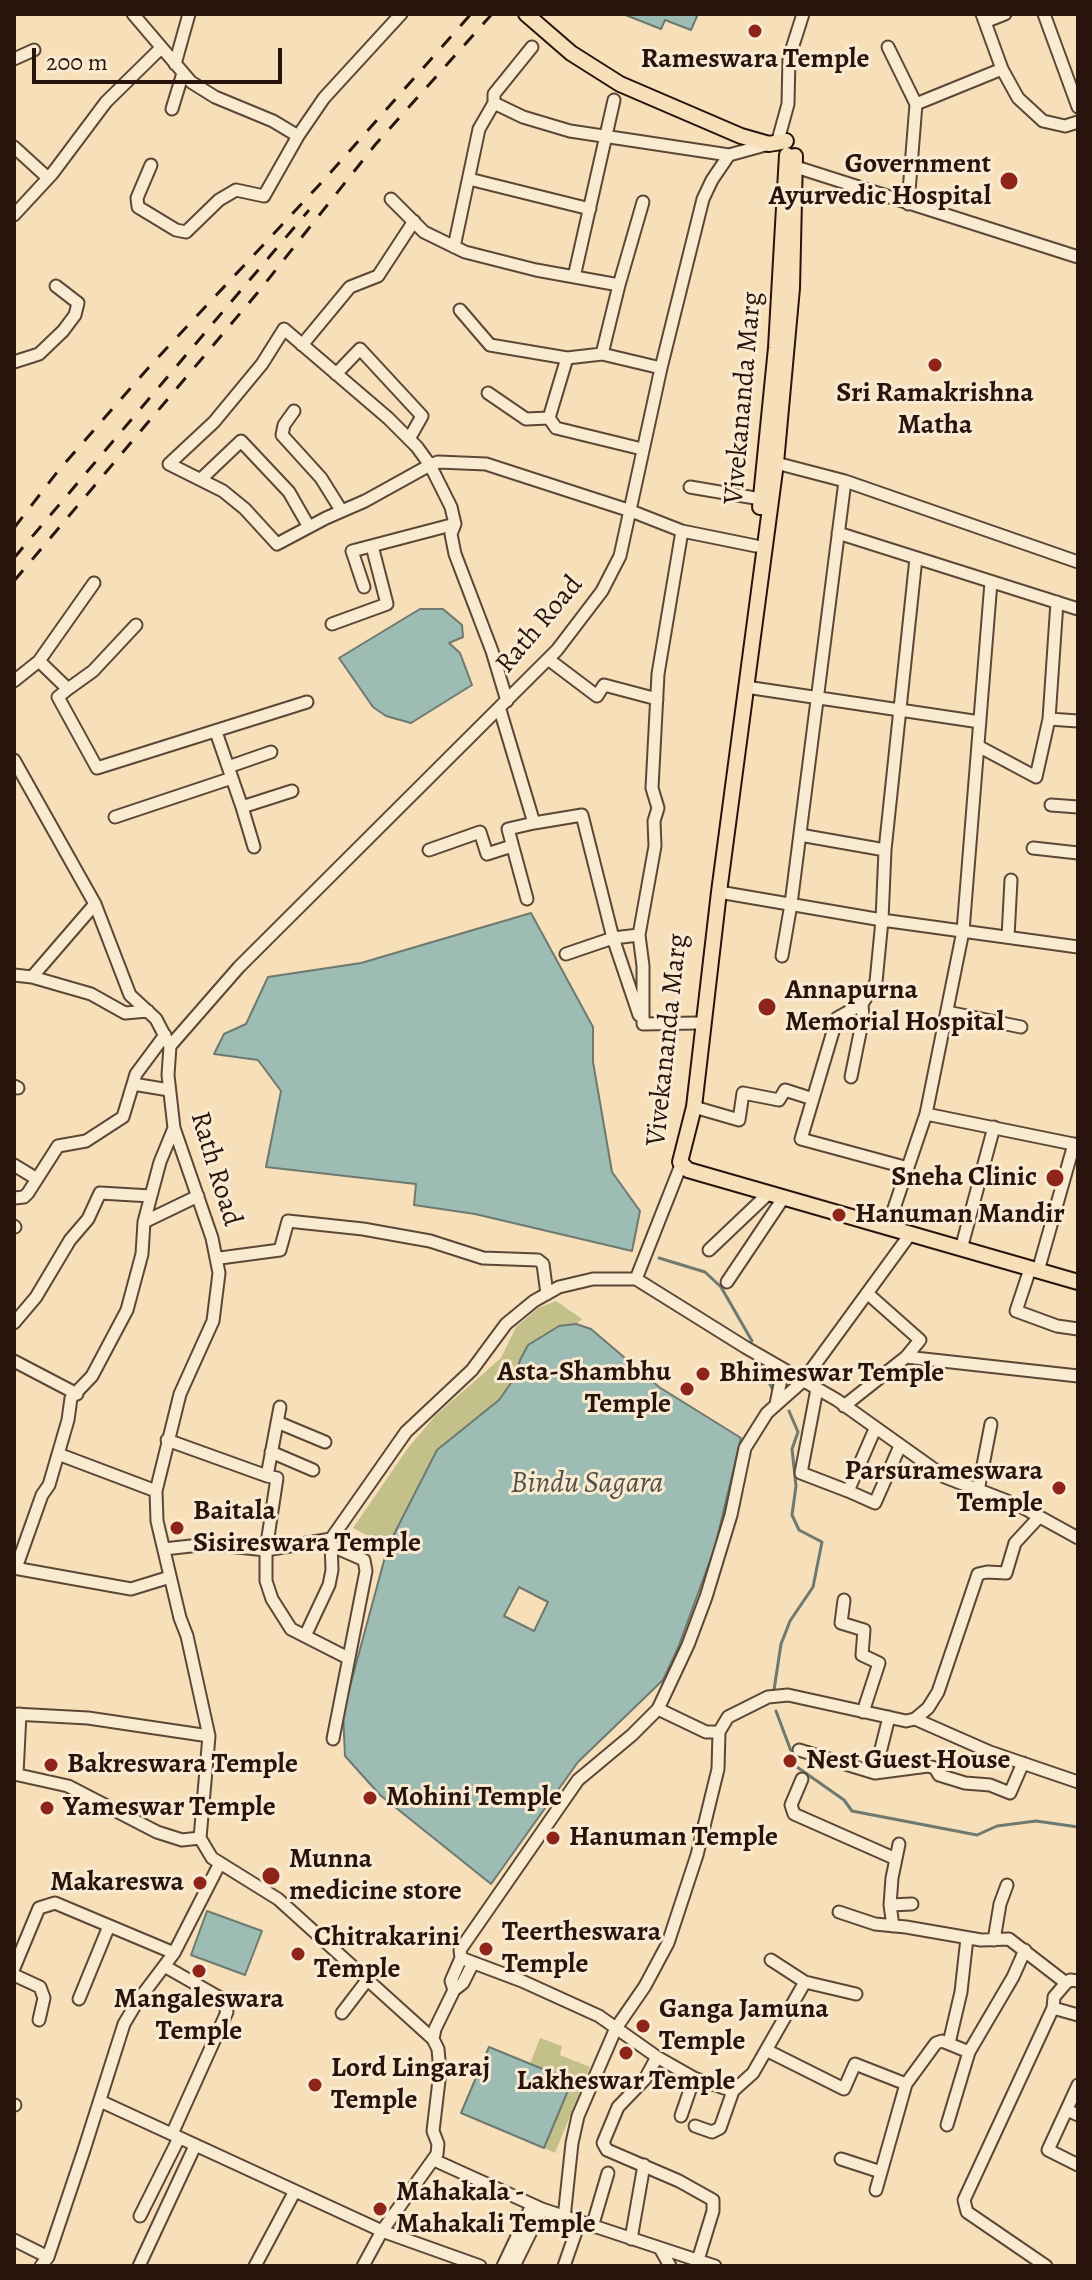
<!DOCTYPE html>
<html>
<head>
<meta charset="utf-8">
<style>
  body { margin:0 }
  #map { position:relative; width:1092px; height:2280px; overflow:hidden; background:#f6dfb9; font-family:Alegreya,serif }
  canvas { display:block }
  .frame { position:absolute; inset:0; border:16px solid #28140c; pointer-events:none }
  .scale { position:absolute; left:32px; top:48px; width:250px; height:36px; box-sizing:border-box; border:4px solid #28140c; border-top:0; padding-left:10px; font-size:24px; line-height:28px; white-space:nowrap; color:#28140c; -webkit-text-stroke:6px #f9ead2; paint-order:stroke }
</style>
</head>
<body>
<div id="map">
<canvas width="1092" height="2280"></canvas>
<div class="frame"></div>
<div class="scale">200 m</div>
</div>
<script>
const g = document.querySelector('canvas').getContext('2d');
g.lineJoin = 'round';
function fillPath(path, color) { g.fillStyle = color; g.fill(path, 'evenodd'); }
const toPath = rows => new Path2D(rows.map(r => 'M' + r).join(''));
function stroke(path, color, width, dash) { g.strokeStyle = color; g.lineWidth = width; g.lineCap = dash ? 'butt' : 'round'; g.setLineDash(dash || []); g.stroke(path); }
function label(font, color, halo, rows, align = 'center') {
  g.font = font + ' Alegreya,serif'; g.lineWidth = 6; g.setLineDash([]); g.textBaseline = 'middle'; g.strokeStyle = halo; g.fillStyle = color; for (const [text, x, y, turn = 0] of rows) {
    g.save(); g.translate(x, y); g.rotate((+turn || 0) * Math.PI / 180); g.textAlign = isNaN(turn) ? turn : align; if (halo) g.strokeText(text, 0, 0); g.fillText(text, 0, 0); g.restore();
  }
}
const green = toPath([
  [556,1301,582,1319,576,1324,559,1326,542,1335,520,1360,516,1376,499,1400,437,1450,388,1546,353,1528,408,1448,436,1415,501,1358,516,1327,538,1308],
  [540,2038,562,2046,560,2055,590,2067,555,2153,544,2148,572,2081,530,2064]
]);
const water = toPath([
  [623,14,698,14,691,30,665,20,661,29,623,14],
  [420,609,443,609,462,625,463,637,449,643,460,653,472,685,411,723,386,716,373,707,339,658,420,609],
  [531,913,593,1027,593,1062,612,1172,640,1211,632,1251,475,1214,414,1205,416,1184,266,1167,281,1091,258,1060,214,1054,224,1034,246,1024,268,977,361,963,531,913],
  [576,1324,591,1329,659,1387,741,1438,715,1547,678,1648,663,1680,578,1762,491,1884,380,1795,345,1756,343,1712,388,1546,437,1450,499,1400,516,1376,520,1360,528,1345,559,1326,576,1324],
  [519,1587,548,1602,534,1631,504,1616,519,1587],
  [207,1911,262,1931,245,1975,191,1955,207,1911],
  [489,2047,572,2081,544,2148,461,2113,489,2047]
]);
const stream = toPath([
  [659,1258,705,1272,721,1287,752,1341],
  [760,1365,773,1390],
  [774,1690,781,1644,790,1621,813,1587,822,1542,799,1530,792,1515,796,1486,792,1449,798,1432,789,1411],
  [776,1711,797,1767,844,1800,852,1811,977,1835,997,1826,1036,1821,1078,1827]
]);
const minor = toPath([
  [133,14,191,82,215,97,273,121,298,136,324,98,401,14],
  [1044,14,1078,107],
  [985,22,1005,14],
  [532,47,494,94,494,103,523,117,570,131,729,155],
  [888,47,916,104],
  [14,59,34,50],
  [175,64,189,14],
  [1002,69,1018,98,1043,121,1065,126,1078,122],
  [172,109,183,73],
  [777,144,788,104,789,58,803,14],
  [14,147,48,178],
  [151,165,137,198,138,207,176,230,186,232,219,200,236,190,264,196,298,136],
  [796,167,1078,257],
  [469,179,590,209],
  [391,199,424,232,465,252,536,270,619,285,602,354,661,368],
  [908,204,916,104,1002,69,982,14],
  [14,215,52,174,106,102,161,48],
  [454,247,479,129,494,103],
  [574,277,614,100],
  [619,285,643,202],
  [460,310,490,345,567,358],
  [302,345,350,287,378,276,414,221],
  [602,354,567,358,549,418,556,428,642,449],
  [14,362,39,354,63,331,75,315,78,303,56,286],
  [336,374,360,349,422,416,409,439],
  [488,393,526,419,549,418],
  [294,411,284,425,282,435,321,478,341,510],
  [776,463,845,481,1078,562],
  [201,479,241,441,289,492,309,527],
  [690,487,761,499],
  [838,533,1078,609],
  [364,587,352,551,455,524],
  [332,624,387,604,372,546],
  [548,659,597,696,604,685,657,699],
  [39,661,94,583],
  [14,681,39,661,68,689,58,697,97,768,307,702],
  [746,687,980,722],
  [68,689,93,671,136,625],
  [507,701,492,651,455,554,451,534,455,524,451,507,430,465,417,447,388,418,284,329,262,364,214,422,169,464,223,491,245,509,277,544,326,518,365,501,430,465,438,462,486,464,631,511,682,531],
  [500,710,534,823,582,815,613,938,639,1015],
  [1049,719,1078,721],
  [216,732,242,807,292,791],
  [978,746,1036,777,1049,719,1057,602],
  [14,760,95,904,130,995,156,1019,170,1046],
  [228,767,271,752],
  [1051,805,1078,807],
  [242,807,254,847],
  [115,817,232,778],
  [800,835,885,850],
  [1033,848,1078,853],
  [429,850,480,832,487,854,512,846],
  [719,892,882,920,1078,947],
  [527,899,508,829,534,823],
  [1008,937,1011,880],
  [566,954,613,938,639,935],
  [782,956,791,904,845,481],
  [14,975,32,977,91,994,125,1013,148,1011],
  [32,977,95,904],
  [947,1012,1021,1027],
  [697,1023,643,1024,643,966,639,935,655,846,654,821,658,808,652,788,658,674,682,531,756,546],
  [851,1077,863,1018,862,1004],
  [133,1084,169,1090],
  [14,1086,18,1088],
  [694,1107,739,1120,743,1093,779,1100,785,1090,813,1099],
  [926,1114,1078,1145],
  [14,1165,37,1179],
  [908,1168,801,1139,837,1018,862,1004,876,982,882,920,885,850,916,558],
  [14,1198,24,1197,28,1193,58,1146,86,1141,123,1117,136,1074,165,1035],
  [144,1222,160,1162,174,1128],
  [14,1226,15,1227],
  [888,1226,926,1114,963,931,991,582],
  [961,1249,994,1127],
  [709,1250,769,1193],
  [216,1256,220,1258,280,1250,288,1221,363,1229,430,1241,483,1258,538,1260,543,1264,547,1294],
  [1030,1269,1016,1311,1057,1326,1078,1329],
  [1038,1271,1074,1144],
  [636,1279,745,1347,837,1400,945,1477,1020,1506,1078,1538],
  [727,1282,784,1197],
  [867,1293,920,1340,906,1357,1078,1376],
  [14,1323,36,1297,70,1240,88,1219,100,1193,151,1196],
  [14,1361,77,1394],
  [817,1389,801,1473,848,1491,875,1429],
  [776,1404,783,1369],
  [844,1406,906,1357],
  [277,1422,325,1442],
  [167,1440,267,1476,280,1407],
  [271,1452,313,1470],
  [58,1454,156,1491],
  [267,1476,277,1478,266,1550,266,1581,272,1599,291,1629,348,1658],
  [848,1491,875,1503,900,1446],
  [978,1491,991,1424],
  [332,1546,364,1560,366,1571,333,1739],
  [164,1549,209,1544,266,1550,331,1539,406,1432,472,1370,506,1324,534,1301,559,1287,593,1279,636,1279,681,1165],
  [14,1568,131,1589,170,1577],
  [16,1568,42,1495,49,1485,68,1420,71,1398,92,1376,127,1310,142,1254,144,1222,198,1196],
  [844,1600,841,1623,864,1630,862,1655,879,1663,863,1712],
  [305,1636,329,1585,332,1570,331,1542],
  [658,1709,706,1732,719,1732,728,1717,768,1697,788,1695,906,1721,915,1719,928,1708,938,1692,978,1574,987,1572,1006,1573,1015,1543,1039,1517],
  [14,1714,88,1718,209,1736],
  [889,1717,875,1773,928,1766,935,1768,939,1775,965,1783,990,1785,1010,1793,1023,1763],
  [915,1719,990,1752,1078,1782],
  [799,1750,875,1773],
  [14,1774,68,1786,157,1832,182,1840,200,1838],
  [17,1774,20,1714],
  [802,1779,791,1805,794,1814,896,1859],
  [890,1905,912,1904],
  [839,1912,875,1924,906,1927,981,1940,1009,1939,1066,1983,1070,1980,1078,1981],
  [893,1926,890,1905,892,1878,899,1844],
  [994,1940,1000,1904,1007,1885],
  [771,1960,805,1982,856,1994],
  [166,1967,222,1999,227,2012,172,2134],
  [14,1968,39,1908,55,1903,174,1953],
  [14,1975,40,1987,44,1998,39,2020],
  [1066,1983,1054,1997,1053,2008,1078,2015],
  [454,1990,451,1981,461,1958],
  [79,1999,109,1926],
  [342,2013,368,1979],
  [433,2039,435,2029,454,1990,463,1983,473,1963],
  [949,2043,961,1992,967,1938],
  [766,2050,844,2089,855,2064,906,2084],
  [657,2057,645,2079,618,2107,603,2143,607,2150,679,2181,713,2200,713,2211,698,2260],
  [1078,2085,1048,2150,1078,2165],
  [733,2091,694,2078,657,2057,599,2016,522,1981,461,1958,460,1950,578,1780,632,1735,658,1709,688,1645,706,1597,731,1515,745,1448,767,1413,803,1381,911,1233],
  [100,2101,382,2231,480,2266],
  [14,2105,15,2105],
  [1067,2110,1078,2115],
  [681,2116,694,2078],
  [947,2125,969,2052,1013,1977,1025,1950],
  [695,2126,712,2132,720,2128,733,2091,753,2073,805,1982],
  [841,2159,881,2172],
  [434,2160,542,2209,715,2266],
  [876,2190,906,2084,936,2043,942,2041,969,2052],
  [140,2216,179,2138],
  [564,2218,572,2143,578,2116,616,2028,645,1986,668,1943,697,1855,718,1769,719,1732],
  [592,2227,608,2173],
  [631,2239,644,2165],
  [14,2240,48,2257],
  [660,2248,670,2266],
  [41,2266,48,2257,83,2153,124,2024,137,2002,174,1953,220,1863],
  [139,2266,195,2146],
  [255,2266,295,2191],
  [363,2266,382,2231,437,2154,438,2144,433,2131,440,2072,438,2049,433,2039,278,1899,212,1858,200,1838,209,1736,187,1636,180,1618,157,1521,156,1491,180,1394,213,1321,219,1273,212,1238,174,1128,168,1075,170,1046,239,967,557,650,602,591,620,556,661,368,703,199,712,180,729,155,769,144],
  [503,2266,532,2205],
  [514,2266,542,2209],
  [564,2266,579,2223],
  [1046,2266,967,2212,964,2200,1053,2008]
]);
const major = toPath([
  [526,14,571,53,620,84,741,136,769,144,786,141],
  [760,507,776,348,787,155],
  [680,1162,694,1107,719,892,776,463,792,288,795,156],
  [680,1162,688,1170,1078,1282]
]);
const rail = toPath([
  [14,528,58,471,150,366,322,182,471,14],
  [14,558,309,210],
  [14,581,259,291,375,145,492,14]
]);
const markers = [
  [755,31,8,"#8f2418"],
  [1009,181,10,"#8f2418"],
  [935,365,8,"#8f2418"],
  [767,1007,10,"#8f2418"],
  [1055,1178,10,"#8f2418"],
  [839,1215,8,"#8f2418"],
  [703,1374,8,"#8f2418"],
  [687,1389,8,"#8f2418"],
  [1059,1488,8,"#8f2418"],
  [177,1528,8,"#8f2418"],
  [790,1761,8,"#8f2418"],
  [51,1765,8,"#8f2418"],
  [370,1798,8,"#8f2418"],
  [47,1808,8,"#8f2418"],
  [553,1838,8,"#8f2418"],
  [271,1876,10,"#8f2418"],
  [200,1883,8,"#8f2418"],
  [486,1949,8,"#8f2418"],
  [298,1954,8,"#8f2418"],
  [199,1971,8,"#8f2418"],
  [643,2026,8,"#8f2418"],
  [626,2053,8,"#8f2418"],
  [315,2085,8,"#8f2418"],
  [380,2209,8,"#8f2418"]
];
const poiNames = [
  ["Rameswara Temple",755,60,"center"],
  ["Government",991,165,"right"],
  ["Ayurvedic Hospital",991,197,"right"],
  ["Sri Ramakrishna",935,394,"center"],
  ["Matha",935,426,"center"],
  ["Annapurna",785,991],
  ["Memorial Hospital",785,1023],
  ["Sneha Clinic",1037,1178,"right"],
  ["Hanuman Mandir",855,1215],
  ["Asta-Shambhu",671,1373,"right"],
  ["Temple",671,1405,"right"],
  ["Bhimeswar Temple",719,1374],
  ["Parsurameswara",1043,1472,"right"],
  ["Temple",1043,1504,"right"],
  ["Baitala",193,1512],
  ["Sisireswara Temple",193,1544],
  ["Nest Guest House",806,1761],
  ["Bakreswara Temple",67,1765],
  ["Mohini Temple",386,1798],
  ["Yameswar Temple",63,1808],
  ["Hanuman Temple",569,1838],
  ["Munna",289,1860],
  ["medicine store",289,1892],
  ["Makareswa",184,1883,"right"],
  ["Teertheswara",502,1933],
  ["Temple",502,1965],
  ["Chitrakarini",314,1938],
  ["Temple",314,1970],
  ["Mangaleswara",199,2000,"center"],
  ["Temple",199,2032,"center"],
  ["Ganga Jamuna",659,2010],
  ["Temple",659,2042],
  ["Lord Lingaraj",331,2069],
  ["Temple",331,2101],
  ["Lakheswar Temple",626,2082,"center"],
  ["Mahakala -",396,2193],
  ["Mahakali Temple",396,2225]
];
const streetNames = [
  ["Vivekananda Marg",744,398,-85],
  ["Rath Road",540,625,-50],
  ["Vivekananda Marg",668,1040,-84],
  ["Rath Road",215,1169,73]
];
const waterNames = [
  ["Bindu Sagara",587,1485]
];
fillPath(green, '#c4c08a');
fillPath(water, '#9dbcb3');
stroke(water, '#6e7970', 2);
stroke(stream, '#6e7970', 3);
stroke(minor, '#5c4737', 15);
stroke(major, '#28140c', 18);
stroke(minor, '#f9ead2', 11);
stroke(major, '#f6dfb9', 14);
stroke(rail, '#28140c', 3, [14, 14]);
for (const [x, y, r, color] of markers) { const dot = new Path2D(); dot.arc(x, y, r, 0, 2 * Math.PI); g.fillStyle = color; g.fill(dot); stroke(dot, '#f9ead2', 3); }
label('bold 28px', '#28140c', '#f9ead2', poiNames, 'left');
label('28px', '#28140c', '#f9ead2', streetNames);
label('italic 30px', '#514f46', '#f9ead2', waterNames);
</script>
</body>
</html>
